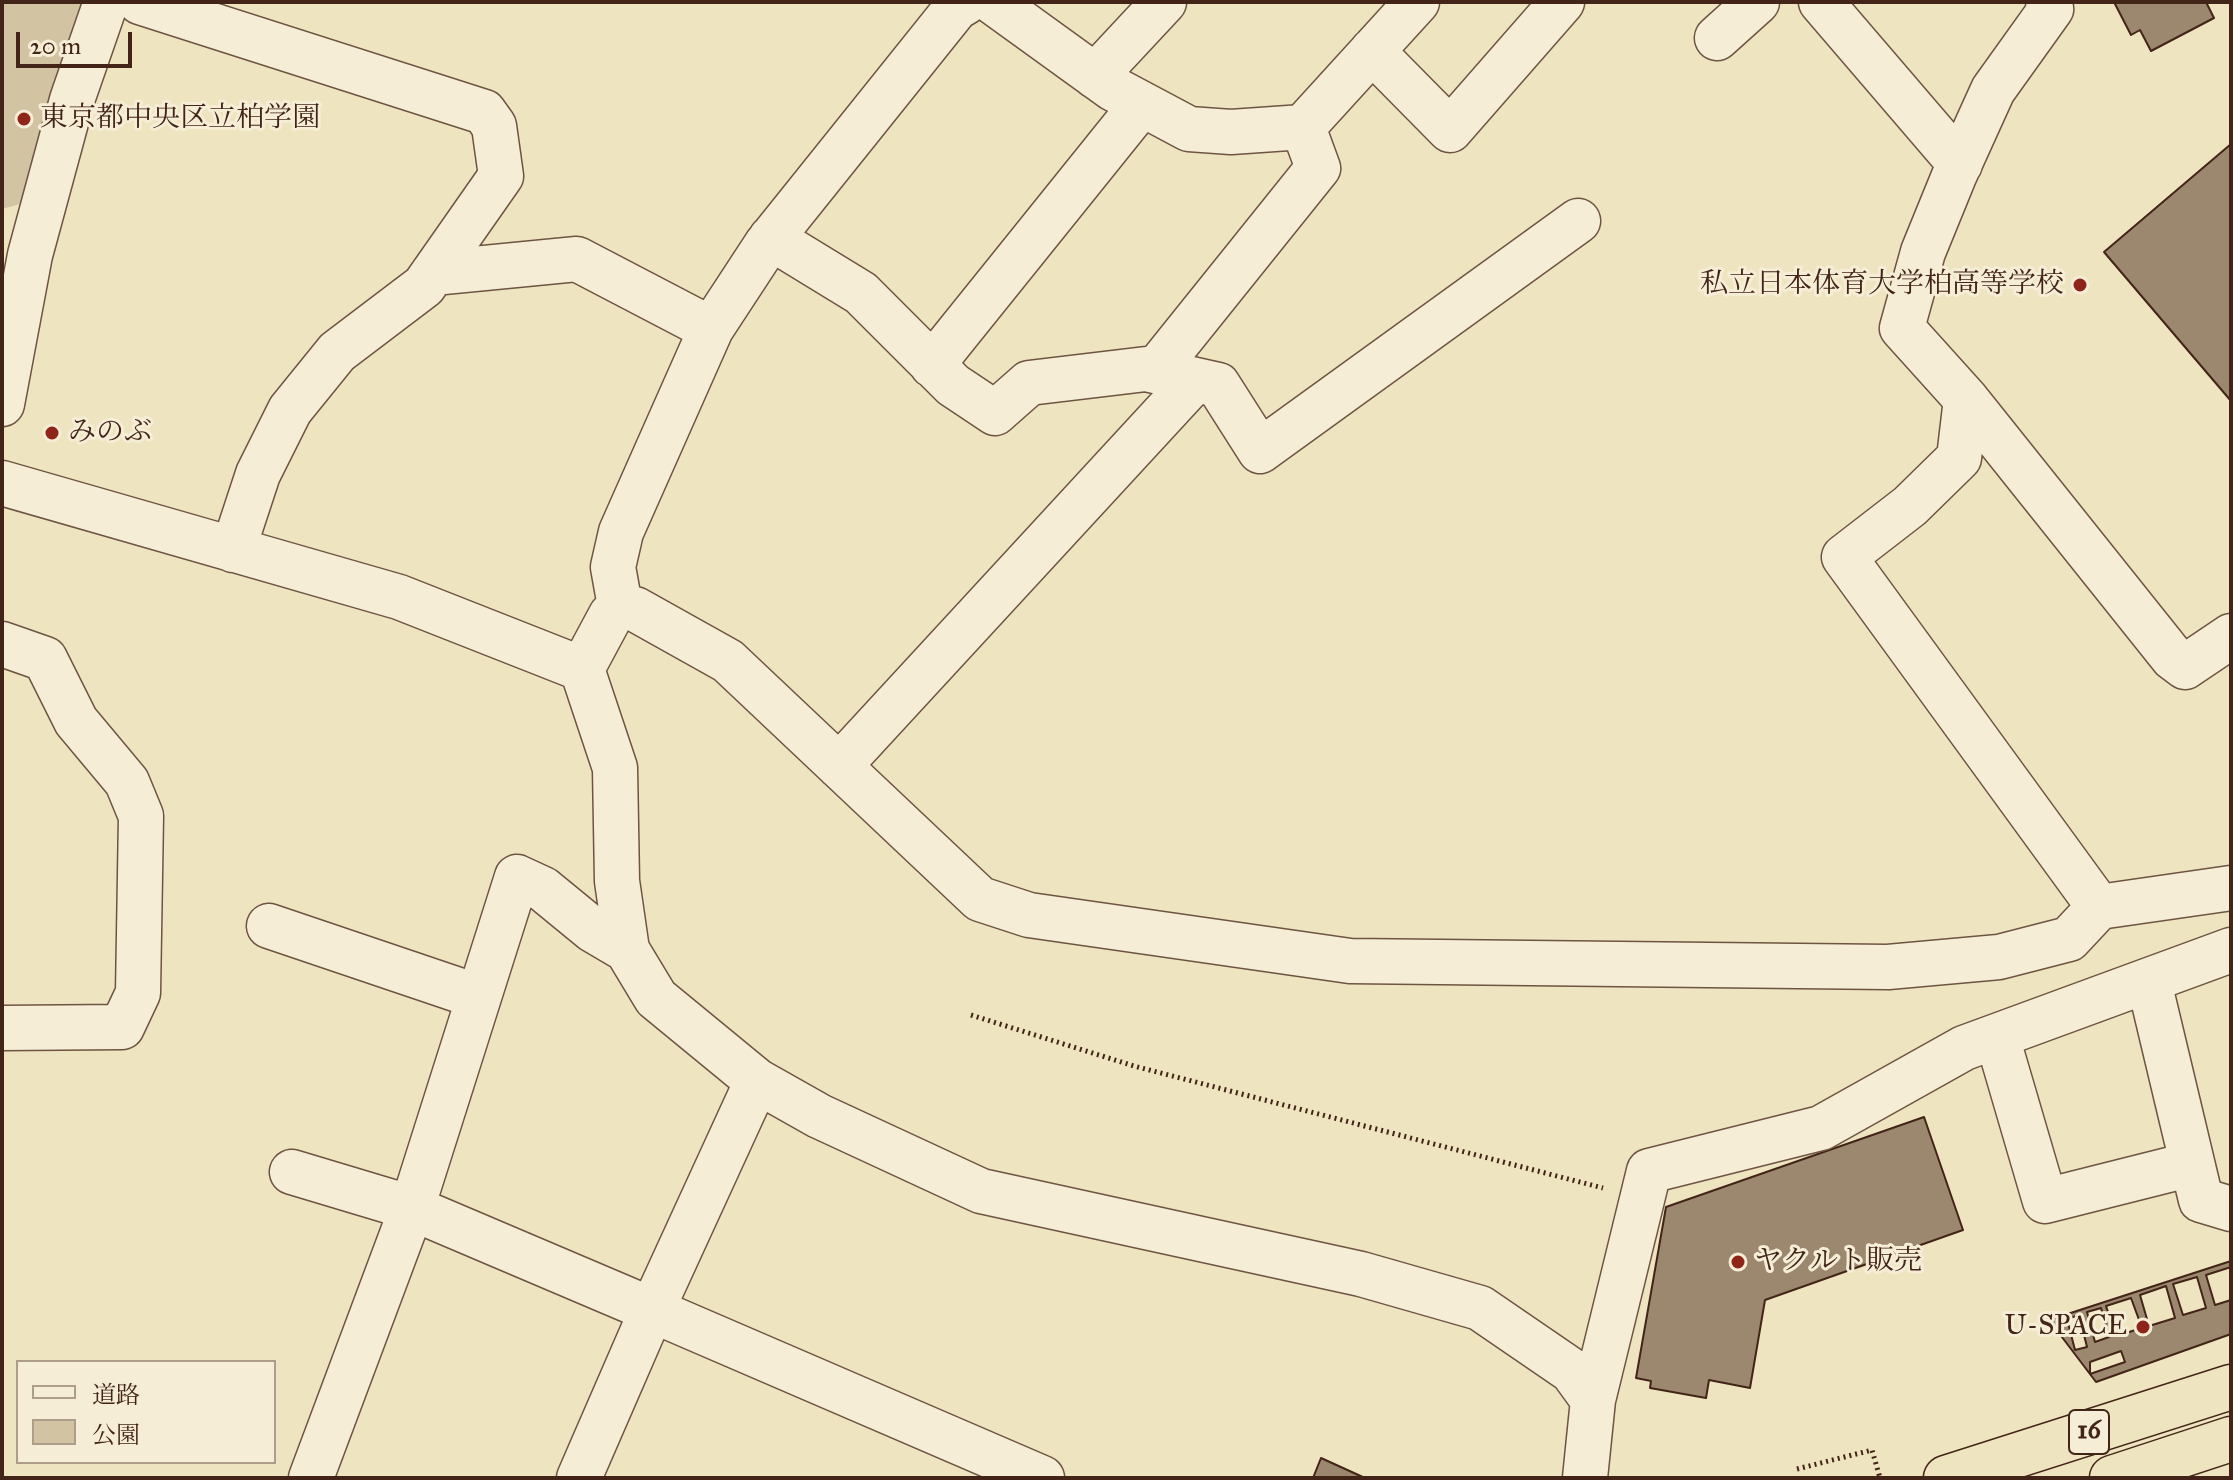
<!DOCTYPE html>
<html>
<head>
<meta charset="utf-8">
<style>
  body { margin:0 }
  #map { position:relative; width:2233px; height:1480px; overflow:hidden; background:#efe4c0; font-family:"IM FELL Great Primer","Noto Serif JP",serif }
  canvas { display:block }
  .frame { position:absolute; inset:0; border:4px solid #432418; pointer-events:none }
  .legend { position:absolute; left:16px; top:1360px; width:260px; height:104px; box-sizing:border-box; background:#f5edd6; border:2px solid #ae9d8a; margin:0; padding:10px 14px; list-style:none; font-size:24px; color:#432418 }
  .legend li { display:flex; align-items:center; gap:16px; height:40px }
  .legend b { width:40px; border:2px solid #ae9d8a }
  .scale { position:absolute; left:16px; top:32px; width:116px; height:36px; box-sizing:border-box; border:4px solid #432418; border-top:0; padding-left:10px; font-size:24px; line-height:28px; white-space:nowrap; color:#432418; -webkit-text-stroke:6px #f5edd6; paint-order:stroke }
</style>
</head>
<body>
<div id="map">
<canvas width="2233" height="1480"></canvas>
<div class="frame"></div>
<ul class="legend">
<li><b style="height:10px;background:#f5edd6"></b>道路</li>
<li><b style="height:22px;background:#d2c3a3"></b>公園</li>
</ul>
<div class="scale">20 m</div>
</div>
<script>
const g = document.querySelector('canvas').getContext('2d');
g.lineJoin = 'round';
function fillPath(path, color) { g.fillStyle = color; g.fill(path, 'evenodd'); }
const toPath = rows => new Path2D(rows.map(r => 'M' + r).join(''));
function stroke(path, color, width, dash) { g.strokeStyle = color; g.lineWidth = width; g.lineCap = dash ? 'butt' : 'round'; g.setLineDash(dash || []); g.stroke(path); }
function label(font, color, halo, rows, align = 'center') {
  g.font = font + ' "IM FELL Great Primer","Noto Serif JP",serif'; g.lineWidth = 6; g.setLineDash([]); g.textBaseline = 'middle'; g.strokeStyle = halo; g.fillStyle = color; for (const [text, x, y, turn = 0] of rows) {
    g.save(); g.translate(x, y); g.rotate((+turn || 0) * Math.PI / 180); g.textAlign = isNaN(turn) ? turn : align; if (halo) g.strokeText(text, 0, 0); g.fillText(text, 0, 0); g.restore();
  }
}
const green = toPath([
  [2,2,84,2,70,35,20,204,2,209]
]);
const building = toPath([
  [2114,2,2206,2,2214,18,2151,51,2140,30,2131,35,2114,2],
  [2231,144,2231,401,2104,252,2231,144],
  [1924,1117,1963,1230,1765,1300,1750,1388,1709,1380,1706,1398,1650,1388,1651,1381,1636,1378,1666,1207,1924,1117],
  [2231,1261,2231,1334,2096,1382,2049,1320,2231,1261],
  [2231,1267,2231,1300,2215,1305,2206,1275,2231,1267],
  [2197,1277,2206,1308,2183,1315,2173,1284,2197,1277],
  [2166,1286,2175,1318,2149,1326,2140,1295,2166,1286],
  [2131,1298,2142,1328,2116,1336,2106,1306,2131,1298],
  [2101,1308,2109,1337,2095,1342,2087,1312,2101,1308],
  [2079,1315,2087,1347,2075,1350,2067,1319,2079,1315],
  [2121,1351,2125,1362,2090,1374,2090,1362,2121,1351],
  [1321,1458,1365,1478,1313,1478,1321,1458]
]);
const path = toPath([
  [971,1015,1134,1066,1603,1188],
  [1797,1469,1872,1450,1880,1478]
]);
const minor = toPath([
  [140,2,484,112,494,126,501,176,424,286,337,352,290,410,258,474,233,550],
  [993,2,1112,88,1189,129,1231,132,1303,127,1417,2],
  [1821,2,1960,164],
  [2048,2,2051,9,1993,90,1954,176,1923,252,1902,328,1966,399,2173,658,2185,667,2231,636],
  [1717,38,1757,2],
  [1372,51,1450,130,1562,2],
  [1095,76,1164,2],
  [771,238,861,293,953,385,995,413,1029,383,1146,369,1218,385,1260,451,1578,221],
  [433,273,577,259,711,329],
  [932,365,1142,104],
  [1155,371,1318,168,1303,127],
  [2,404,30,255,72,100,106,2],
  [2,483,399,597,582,669,611,615,620,606,635,609,728,661,980,899,1029,915,1350,961,1888,967,1999,957,2069,939,2099,907,1844,557,1910,506,1959,458,1966,399],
  [620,606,613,567,621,532,711,329,766,245,956,8,966,2],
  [2,644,45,659,76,721,127,782,141,816,138,993,122,1027,2,1028],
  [582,669,615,768,617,881,627,950,656,998,757,1081,819,1116,981,1191,1361,1274,1480,1308,1572,1371,1593,1400],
  [839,766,1195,380],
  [2099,907,2231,888],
  [269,926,479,997],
  [2149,982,2201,1200,2231,1209],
  [1997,1037,2045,1201,2192,1164],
  [757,1081,652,1310,1042,1478],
  [292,1172,412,1208,652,1310,579,1478],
  [311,1478,412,1208,517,877,543,889,593,930,627,950],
  [1585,1478,1593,1400,1649,1171,1821,1128,1964,1048,2231,950]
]);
const highway = toPath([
  [1946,1478,2231,1387],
  [2112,1478,2231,1439]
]);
const markers = [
  [24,119,8,"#8f2418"],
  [2080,285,8,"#8f2418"],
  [52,433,8,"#8f2418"],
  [1738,1262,8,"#8f2418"],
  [2143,1327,8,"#8f2418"]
];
const shields = [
  [2089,1432,40]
];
const shieldNames = [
  ["16",2089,1432]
];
const poiNames = [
  ["東京都中央区立柏学園",40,119],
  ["私立日本体育大学柏高等学校",2064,285,"right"],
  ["みのぶ",68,433],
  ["ヤクルト販売",1754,1262],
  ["U-SPACE",2127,1327,"right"]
];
fillPath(green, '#d2c3a3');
fillPath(building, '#9c886f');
stroke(building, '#432418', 2);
stroke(minor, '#6e5442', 47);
stroke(highway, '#432418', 47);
stroke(path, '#432418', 5, [2, 4]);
stroke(minor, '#f5edd6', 44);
stroke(highway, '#efe4c0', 44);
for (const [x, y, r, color] of markers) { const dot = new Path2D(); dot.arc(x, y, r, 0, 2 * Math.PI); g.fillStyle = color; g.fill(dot); stroke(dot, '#f5edd6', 3); }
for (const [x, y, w] of shields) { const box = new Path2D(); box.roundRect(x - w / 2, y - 22, w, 44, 6); g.fillStyle = '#f5edd6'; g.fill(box); stroke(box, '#432418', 2); }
label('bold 26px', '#432418', null, shieldNames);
label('28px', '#432418', '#f5edd6', poiNames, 'left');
</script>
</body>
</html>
